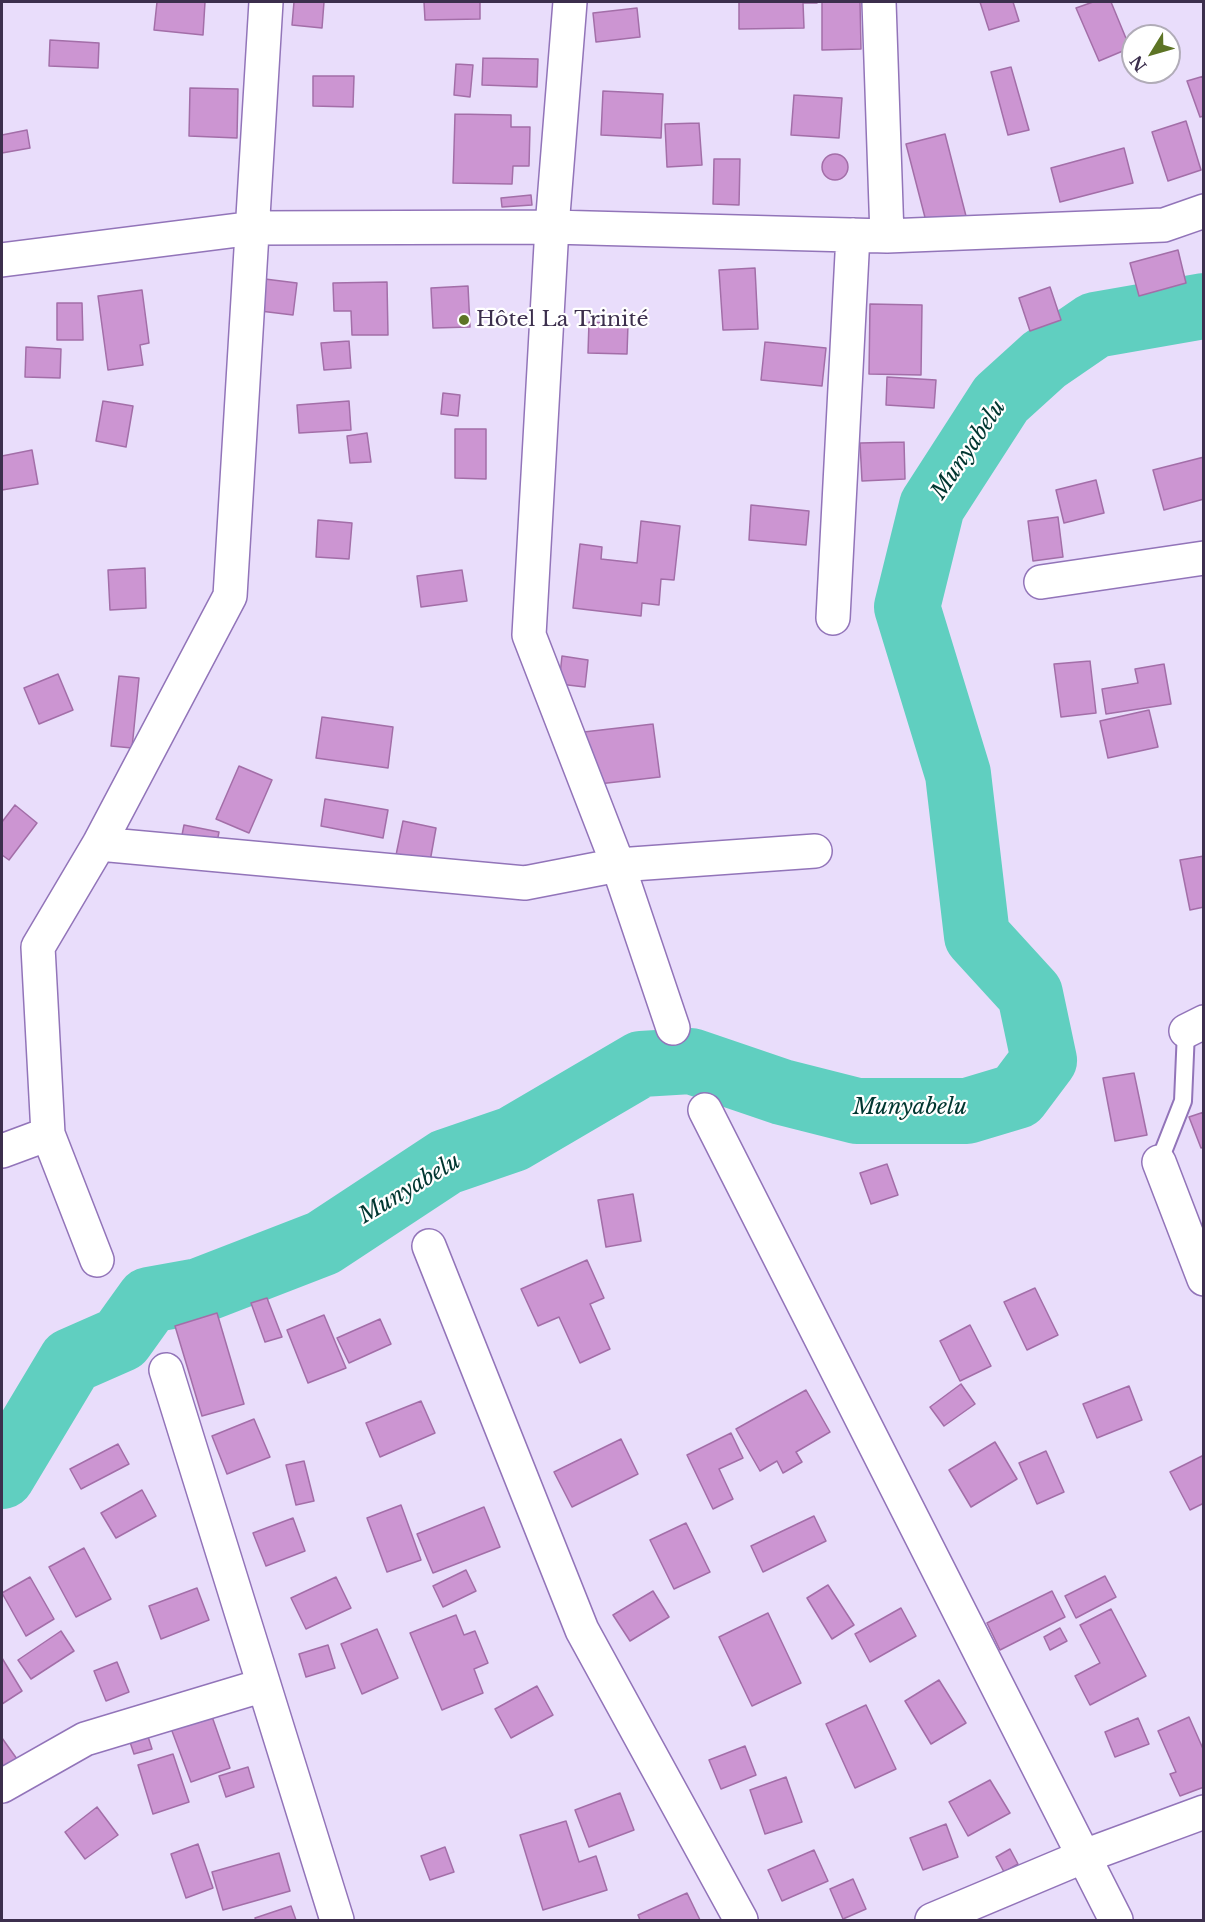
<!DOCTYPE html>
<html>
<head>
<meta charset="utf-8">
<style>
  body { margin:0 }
  #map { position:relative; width:1205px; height:1922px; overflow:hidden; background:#e9ddfb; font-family:"Libre Baskerville",serif }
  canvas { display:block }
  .frame { position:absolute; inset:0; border:3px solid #3c2f4d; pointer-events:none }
  .north { position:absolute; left:1121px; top:24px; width:60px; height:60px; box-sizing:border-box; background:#fff; border:2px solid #b1acb8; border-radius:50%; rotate:233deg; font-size:16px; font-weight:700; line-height:24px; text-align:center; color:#3c2f4d }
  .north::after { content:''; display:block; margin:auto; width:21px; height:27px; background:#5d7425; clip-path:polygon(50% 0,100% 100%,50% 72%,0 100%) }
</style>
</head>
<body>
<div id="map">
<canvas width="1205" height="1922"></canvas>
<div class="frame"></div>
<div class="north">N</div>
</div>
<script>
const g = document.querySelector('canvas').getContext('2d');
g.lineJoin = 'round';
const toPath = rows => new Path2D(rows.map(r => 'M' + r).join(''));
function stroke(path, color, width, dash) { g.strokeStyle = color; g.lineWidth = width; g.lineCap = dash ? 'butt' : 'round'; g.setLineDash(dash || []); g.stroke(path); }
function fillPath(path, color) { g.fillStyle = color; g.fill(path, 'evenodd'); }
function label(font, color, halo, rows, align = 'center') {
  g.font = font + ' "Libre Baskerville",serif'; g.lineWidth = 4.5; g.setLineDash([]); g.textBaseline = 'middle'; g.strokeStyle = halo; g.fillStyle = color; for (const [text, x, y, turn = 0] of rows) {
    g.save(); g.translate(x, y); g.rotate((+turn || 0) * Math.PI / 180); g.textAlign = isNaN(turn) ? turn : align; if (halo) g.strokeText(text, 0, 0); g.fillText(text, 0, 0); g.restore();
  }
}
const river = toPath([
  [2,1476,71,1361,121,1339,149,1300,199,1291,323,1243,446,1162,513,1139,641,1064,691,1061,782,1092,857,1111,967,1111,1017,1096,1044,1060,1030,994,977,936,958,774,907,607,932,506,1001,399,1044,360,1095,325,1204,306]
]);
const building = toPath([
  [157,2,205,2,203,35,154,30,157,2],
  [294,2,324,2,322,28,292,25,294,2],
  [424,2,480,2,480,19,425,20,424,2],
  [739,2,817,2,817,3,803,3,804,28,739,29,739,2],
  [822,2,860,2,861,49,822,50,822,2],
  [980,2,1013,2,1019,21,989,30,980,2],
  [1093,2,1111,2,1130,48,1099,61,1076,8,1093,2],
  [637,8,640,37,596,42,593,13,637,8],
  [50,40,99,43,98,68,49,66,50,40],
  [483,58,538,59,537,87,482,85,483,58],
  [456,64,473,65,470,97,454,95,456,64],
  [1011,67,1029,130,1008,135,991,72,1011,67],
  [313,76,354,76,353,107,313,106,313,76],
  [1204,76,1204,116,1200,117,1187,81,1204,76],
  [190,88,238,89,237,138,189,136,190,88],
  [603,91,663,94,661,138,601,135,603,91],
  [794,95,842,98,839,138,791,135,794,95],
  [455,114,511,115,511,127,530,127,529,166,513,166,512,184,453,183,455,114],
  [1186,121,1201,170,1168,181,1152,132,1186,121],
  [699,123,702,165,667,167,665,124,699,123],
  [27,130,30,148,2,153,2,135,27,130],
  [945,134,967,220,928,229,906,144,945,134],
  [1124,148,1133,183,1060,202,1051,168,1124,148],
  '822 167a13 13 0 1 1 26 0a13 13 0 1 1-26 0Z',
  [714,159,740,159,739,205,713,204,714,159],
  [531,195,532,205,502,207,501,198,531,195],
  [1178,250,1186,283,1139,296,1130,263,1178,250],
  [755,268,758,329,723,330,719,270,755,268],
  [265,279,297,283,293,315,260,311,265,279],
  [387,282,388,335,352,335,351,311,334,311,333,283,387,282],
  [468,286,470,327,433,328,431,288,468,286],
  [1050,287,1061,320,1030,331,1019,298,1050,287],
  [142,290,149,343,140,345,143,365,108,370,98,296,142,290],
  [57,303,82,303,83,340,57,340,57,303],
  [870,304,922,305,921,375,869,374,870,304],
  [589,322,628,324,627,354,588,353,589,322],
  [349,341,351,368,324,370,321,343,349,341],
  [765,342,826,348,822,386,761,380,765,342],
  [26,347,61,349,60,378,25,377,26,347],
  [887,377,936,380,934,408,886,405,887,377],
  [443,393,460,395,458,416,441,414,443,393],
  [103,401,133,406,126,447,96,441,103,401],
  [349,401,351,430,299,433,297,405,349,401],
  [455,429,486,429,486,479,455,478,455,429],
  [367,433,371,462,350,463,347,436,367,433],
  [904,442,905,479,862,481,860,443,904,442],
  [32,450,38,484,2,490,2,456,32,450],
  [1204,457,1204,499,1164,510,1153,470,1204,457],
  [1096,480,1104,513,1064,523,1056,490,1096,480],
  [751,505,809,511,806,545,749,540,751,505],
  [1058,517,1063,557,1033,561,1028,521,1058,517],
  [318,520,352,523,349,559,316,557,318,520],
  [641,521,680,526,674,580,661,579,659,605,642,603,641,616,573,608,580,544,602,547,601,559,637,563,641,521],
  [145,568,146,608,110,610,108,570,145,568],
  [462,570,467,601,421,607,417,576,462,570],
  [562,656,588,660,585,687,559,684,562,656],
  [1090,661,1096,713,1061,717,1054,664,1090,661],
  [1164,664,1171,704,1106,714,1102,689,1138,683,1135,669,1164,664],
  [58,674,73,710,39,724,24,688,58,674],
  [119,676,139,678,132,748,111,746,119,676],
  [1149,710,1158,747,1108,758,1100,721,1149,710],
  [322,717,393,727,388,768,316,758,322,717],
  [653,724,660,777,581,786,575,733,653,724],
  [239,766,272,780,249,833,216,819,239,766],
  [325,799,388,810,383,838,321,826,325,799],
  [15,805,37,823,9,860,2,855,2,822,15,805],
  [403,821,436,828,429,867,395,860,403,821],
  [184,825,219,832,216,847,181,840,184,825],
  [1204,856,1204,907,1190,910,1180,860,1204,856],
  [1134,1073,1147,1135,1115,1141,1103,1078,1134,1073],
  [1204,1112,1204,1147,1201,1148,1189,1117,1204,1112],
  [887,1164,898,1195,871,1204,860,1173,887,1164],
  [633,1194,641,1241,606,1247,598,1200,633,1194],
  [587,1260,604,1298,590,1304,610,1349,580,1363,559,1317,538,1326,521,1289,587,1260],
  [1035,1288,1058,1335,1027,1350,1004,1302,1035,1288],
  [267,1298,282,1337,265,1342,251,1303,267,1298],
  [217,1313,244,1404,202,1416,175,1326,217,1313],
  [324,1315,346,1368,308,1383,287,1330,324,1315],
  [380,1319,391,1344,349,1363,337,1338,380,1319],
  [970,1325,991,1366,960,1381,940,1341,970,1325],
  [961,1384,975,1404,944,1426,930,1407,961,1384],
  [1129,1386,1142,1420,1097,1438,1083,1404,1129,1386],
  [806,1390,830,1432,796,1452,802,1462,783,1473,777,1461,760,1471,736,1429,806,1390],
  [421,1401,435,1433,380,1457,366,1423,421,1401],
  [254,1419,270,1457,227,1474,212,1436,254,1419],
  [731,1433,743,1458,719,1469,733,1499,713,1509,687,1455,731,1433],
  [621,1439,638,1474,572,1507,554,1472,621,1439],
  [995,1442,1017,1479,971,1507,949,1470,995,1442],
  [118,1444,129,1464,81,1489,70,1469,118,1444],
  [1046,1451,1064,1492,1037,1504,1019,1463,1046,1451],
  [1204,1455,1204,1503,1190,1510,1170,1472,1204,1455],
  [304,1461,314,1501,296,1505,286,1465,304,1461],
  [142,1490,156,1516,116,1538,101,1513,142,1490],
  [401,1505,421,1560,387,1572,367,1518,401,1505],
  [484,1507,500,1547,433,1573,417,1534,484,1507],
  [814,1516,826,1541,763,1572,751,1546,814,1516],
  [293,1518,305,1551,266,1566,253,1533,293,1518],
  [686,1523,710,1572,674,1589,650,1540,686,1523],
  [84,1548,111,1599,76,1617,49,1567,84,1548],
  [466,1570,476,1591,443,1607,433,1586,466,1570],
  [1105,1576,1116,1597,1076,1618,1065,1596,1105,1576],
  [30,1577,54,1619,26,1636,2,1593,30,1577],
  [336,1577,351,1608,306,1629,291,1598,336,1577],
  [828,1585,854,1625,832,1639,807,1598,828,1585],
  [197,1588,209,1620,161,1639,149,1606,197,1588],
  [653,1591,669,1617,630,1641,613,1615,653,1591],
  [1052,1591,1065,1617,1000,1650,987,1623,1052,1591],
  [901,1608,916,1636,870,1662,855,1634,901,1608],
  [1111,1609,1146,1676,1090,1705,1075,1676,1100,1663,1080,1625,1111,1609],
  [768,1613,801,1683,752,1706,719,1637,768,1613],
  [456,1615,464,1635,475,1631,488,1663,474,1669,483,1693,442,1710,410,1633,456,1615],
  [1060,1628,1067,1641,1050,1650,1044,1637,1060,1628],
  [377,1629,398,1678,362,1694,341,1644,377,1629],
  [61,1631,74,1651,31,1679,18,1660,61,1631],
  [328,1645,335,1668,306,1677,299,1654,328,1645],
  [2,1658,22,1691,2,1704,2,1658],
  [117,1662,129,1692,106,1701,94,1671,117,1662],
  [939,1680,966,1723,931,1744,905,1701,939,1680],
  [537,1686,553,1715,511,1738,495,1709,537,1686],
  [866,1705,896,1769,855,1788,826,1724,866,1705],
  [209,1708,230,1768,191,1782,169,1723,209,1708],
  [1189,1717,1204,1751,1204,1787,1180,1796,1170,1774,1176,1772,1158,1731,1189,1717],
  [1138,1718,1149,1744,1115,1757,1105,1732,1138,1718],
  [145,1727,152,1749,134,1754,127,1733,145,1727],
  [2,1738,17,1759,2,1770,2,1738],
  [745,1746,756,1775,721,1789,709,1760,745,1746],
  [173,1754,189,1802,153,1814,138,1765,173,1754],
  [248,1767,254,1787,226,1797,219,1776,248,1767],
  [786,1777,802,1822,765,1834,750,1790,786,1777],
  [990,1780,1010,1813,968,1836,949,1802,990,1780],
  [620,1793,634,1830,589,1847,575,1810,620,1793],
  [97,1807,118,1835,85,1859,65,1832,97,1807],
  [566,1821,579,1862,596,1856,607,1890,543,1910,520,1835,566,1821],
  [946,1824,958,1857,923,1870,910,1838,946,1824],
  [198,1844,213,1888,186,1898,171,1854,198,1844],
  [445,1847,454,1872,430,1880,421,1856,445,1847],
  [1010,1849,1018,1864,1004,1872,996,1857,1010,1849],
  [814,1850,828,1881,782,1901,768,1870,814,1850],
  [279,1853,290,1891,223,1910,212,1872,279,1853],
  [853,1879,866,1909,843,1919,830,1889,853,1879],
  [687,1893,700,1920,640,1920,638,1915,687,1893],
  [291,1906,296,1920,256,1920,255,1918,291,1906]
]);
const lane = toPath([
  [1159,1162,1183,1101,1186,1031]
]);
const street = toPath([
  [570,2,552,227,529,635,618,865,673,1028],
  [879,2,887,236],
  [2,260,254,228,552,227,887,236,1164,225,1204,211],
  [1041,582,1204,558],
  [833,618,853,235],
  [99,844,525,883,618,865,815,851],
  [1186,1031,1204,1022],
  [705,1110,1116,1920],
  [48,1134,38,947,99,844,230,596,266,2],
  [2,1151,48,1134,97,1260],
  [1159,1162,1204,1279],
  [429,1246,582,1630,741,1920],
  [166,1370,337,1920],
  [2,1786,85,1739,264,1685],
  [932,1920,1082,1857,1204,1812]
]);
const markers = [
  [464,320,6,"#5d7425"]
];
const poiNames = [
  ["Hôtel La Trinité",476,320]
];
const waterNames = [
  ["Munyabelu",969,450,-56],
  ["Munyabelu",910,1108],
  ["Munyabelu",410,1189,-31]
];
stroke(river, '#60cfc0', 66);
fillPath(building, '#cc95d2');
stroke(building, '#a36ea8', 1.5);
stroke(lane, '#9274b9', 20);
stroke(street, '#9274b9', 36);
stroke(lane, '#fff', 16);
stroke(street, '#fff', 33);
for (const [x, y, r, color] of markers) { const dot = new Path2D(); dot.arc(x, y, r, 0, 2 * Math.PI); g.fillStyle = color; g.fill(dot); stroke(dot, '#fff', 2); }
label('21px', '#3c2f4d', '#fff', poiNames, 'left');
label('italic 22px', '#003630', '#fff', waterNames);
</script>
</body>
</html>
